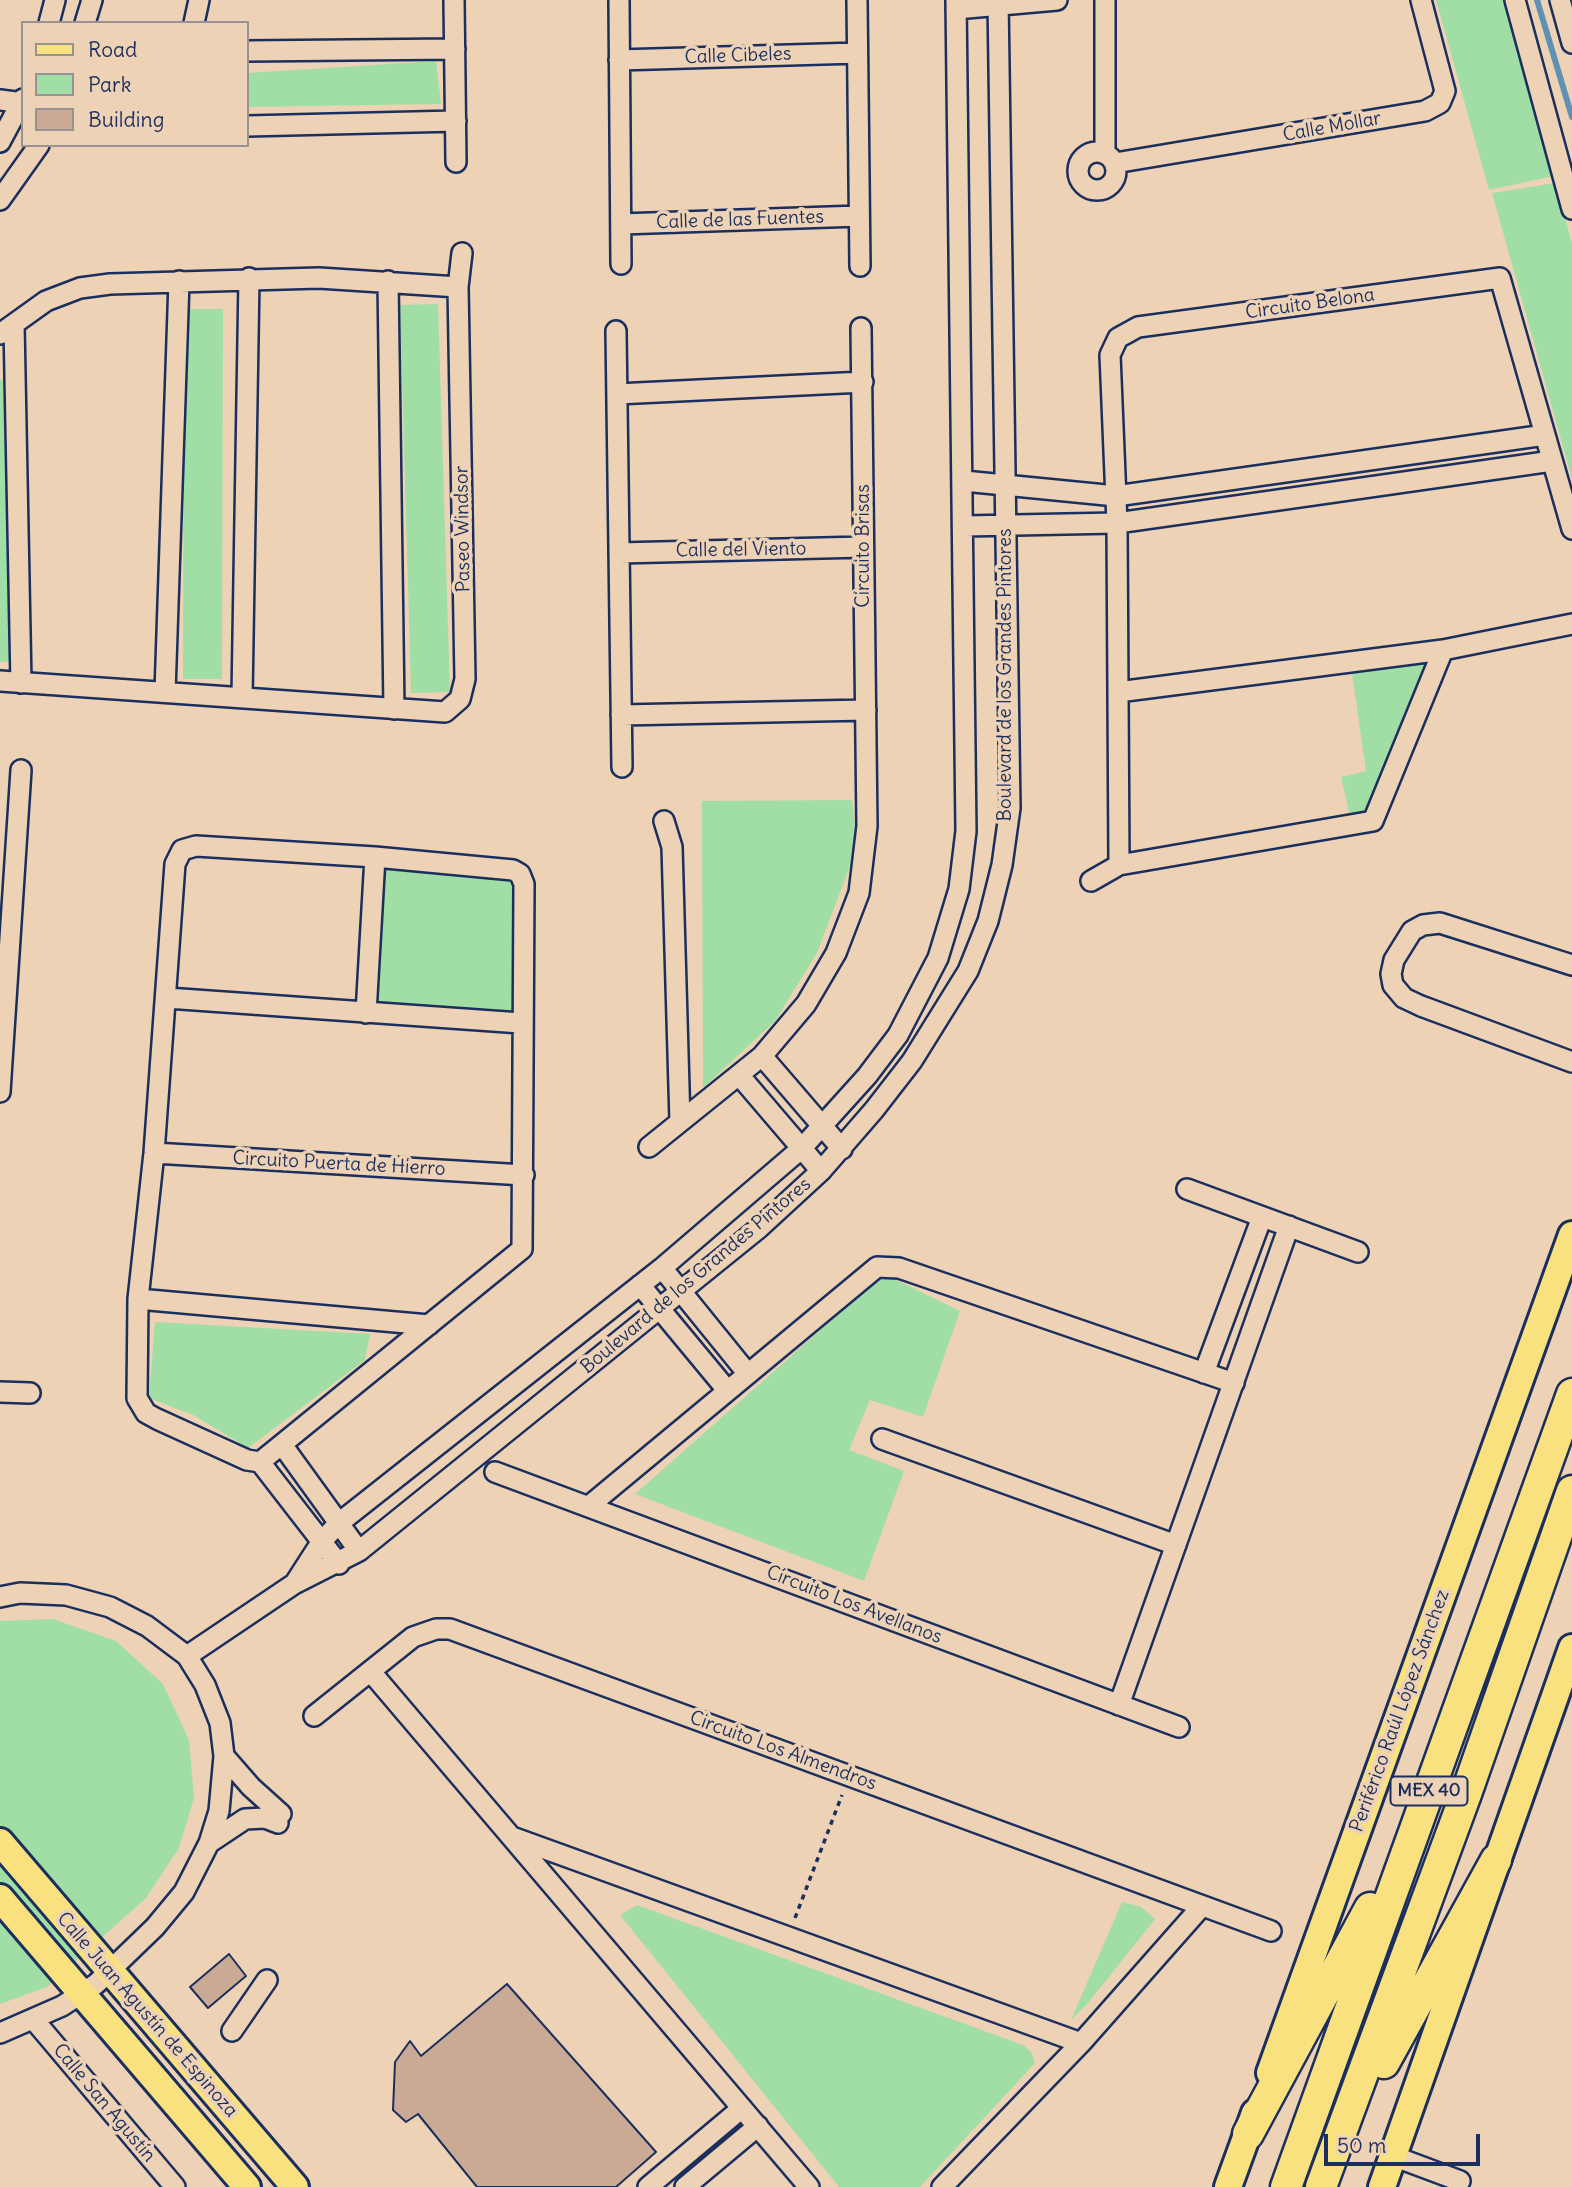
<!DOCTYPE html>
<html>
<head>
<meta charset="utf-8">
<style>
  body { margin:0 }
  #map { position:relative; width:1572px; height:2187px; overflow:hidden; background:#eed2b5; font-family:Delius,sans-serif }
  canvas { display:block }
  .legend { position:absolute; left:21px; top:21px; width:228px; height:126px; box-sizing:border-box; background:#eed2b5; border:2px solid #9a9192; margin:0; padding:9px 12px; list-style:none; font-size:21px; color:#1b2f5e }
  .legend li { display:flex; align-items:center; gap:14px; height:35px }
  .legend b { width:35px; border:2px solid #9a9192 }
  .scale { position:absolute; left:1324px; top:2134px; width:156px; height:32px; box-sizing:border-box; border:4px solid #1b2f5e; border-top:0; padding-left:9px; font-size:21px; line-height:24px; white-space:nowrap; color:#1b2f5e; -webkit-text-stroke:5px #eed2b5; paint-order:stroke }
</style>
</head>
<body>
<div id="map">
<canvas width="1572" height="2187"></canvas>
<ul class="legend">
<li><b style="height:9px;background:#fae180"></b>Road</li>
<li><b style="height:19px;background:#a1dea6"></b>Park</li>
<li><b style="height:19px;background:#cbaa95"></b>Building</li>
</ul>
<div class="scale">50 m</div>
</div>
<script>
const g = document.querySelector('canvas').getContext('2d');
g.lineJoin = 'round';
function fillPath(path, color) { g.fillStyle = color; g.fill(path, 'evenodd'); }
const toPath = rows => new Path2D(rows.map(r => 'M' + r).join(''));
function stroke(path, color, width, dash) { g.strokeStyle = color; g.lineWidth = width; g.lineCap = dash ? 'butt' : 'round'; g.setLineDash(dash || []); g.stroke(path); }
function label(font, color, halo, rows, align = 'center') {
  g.font = font + ' Delius,sans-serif'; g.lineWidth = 7; g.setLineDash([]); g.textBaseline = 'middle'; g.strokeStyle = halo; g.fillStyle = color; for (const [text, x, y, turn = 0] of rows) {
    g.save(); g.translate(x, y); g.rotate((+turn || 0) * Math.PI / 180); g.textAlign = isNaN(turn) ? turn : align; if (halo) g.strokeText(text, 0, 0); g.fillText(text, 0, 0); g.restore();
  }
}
const green = toPath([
  [1436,0,1505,0,1554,176,1489,190],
  [436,61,441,104,247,107,247,73],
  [1555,183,1572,243,1572,479,1492,193],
  [438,304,450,692,411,693,400,305],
  [184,309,223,309,222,679,183,679],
  [7,378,12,661,0,662,0,380],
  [1437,655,1370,818,1351,821,1341,777,1366,771,1351,666],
  [852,800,855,825,850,866,817,953,775,1021,703,1088,702,801],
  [378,861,518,877,515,1018,374,1008],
  [884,1274,960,1311,923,1417,870,1400,849,1450,904,1471,864,1581,635,1494],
  [155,1322,370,1334,365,1360,248,1448,193,1415,149,1398],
  [53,1619,116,1641,163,1684,189,1740,194,1798,179,1848,146,1898,47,1987,0,2004,0,1621],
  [1122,1902,1141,1907,1155,1919,1088,2003,1071,2020],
  [637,1905,1023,2045,1031,2052,1035,2063,920,2187,839,2187,620,1915]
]);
const stream = toPath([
  [1537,0,1572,117]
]);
const building = toPath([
  [229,1954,246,1976,208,2008,190,1987,229,1954],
  [507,1984,656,2152,616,2187,477,2187,418,2114,406,2122,393,2110,395,2062,410,2041,421,2056,507,1984]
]);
const path = toPath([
  [795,1918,842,1795]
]);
const minor = toPath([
  [454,0,456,162],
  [619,0,621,264],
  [857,0,860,266],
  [1515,0,1572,209],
  [1560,0,1572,43],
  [956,9,1057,0],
  [49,23,55,0],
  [85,23,92,0],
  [194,23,199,0],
  [247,51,455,49],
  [619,60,857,53],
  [0,100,23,103],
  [247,126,456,121],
  [0,142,23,99],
  '1078 171a19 19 0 1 1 38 0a19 19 0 1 1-38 0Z',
  [1105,153,1105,0],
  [1115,163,1425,111,1440,103,1445,91,1421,0],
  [0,200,39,145],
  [621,224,859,216],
  [388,281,394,709],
  [14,324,21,683],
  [616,331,622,767],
  [0,334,46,301,80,288,110,284,319,278,458,287],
  [617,394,863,382],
  [964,481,1116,496,1545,435],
  [964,526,1117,523,1552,461],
  [619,553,863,547],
  [0,681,445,712,460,699,465,679,458,287,462,253],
  [165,692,179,281],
  [1118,692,1443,650,1572,624],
  [242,697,249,278],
  [621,715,866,710],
  [664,821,672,847,680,1122],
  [1119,865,1117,523,1110,355,1118,338,1138,327,1500,278,1572,529],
  [1091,881,1119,865,1373,821,1443,650],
  [1572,965,1440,923,1423,925,1412,931,1394,960,1391,974,1393,985,1404,998,1421,1006,1572,1062],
  [167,998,521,1023],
  [366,1013,375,857],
  [762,1056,842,1149],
  [739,1075,821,1171],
  [0,1092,21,770],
  [649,1147,762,1056,806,1004,836,953,859,893,867,826,861,328],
  [154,1153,524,1175],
  [1187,1189,1358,1252],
  [662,1268,748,1374],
  [640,1285,727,1390],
  [138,1299,429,1325],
  [1204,1373,1262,1217],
  [0,1392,30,1393],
  [882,1439,1176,1545],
  [283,1446,359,1551],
  [260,1462,522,1249,524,884,520,874,513,870,375,857,196,846,182,850,175,864,154,1153,138,1299,137,1398,146,1413,157,1419,247,1460,260,1462,339,1564],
  [495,1472,1179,1727],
  [589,1506,877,1267,899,1268,1234,1383],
  [295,1583,322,1541,339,1523,662,1268,802,1148,867,1076,898,1035,938,958,959,889,966,831,956,0],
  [0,1597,20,1593,66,1595,110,1607,147,1626,187,1656,205,1685,220,1723,224,1756,219,1811,209,1843,184,1892,155,1927,96,1984,62,2006,0,2033],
  [187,1656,294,1584,359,1551,759,1228,821,1171,874,1110,912,1061,968,971,988,921,1002,865,1010,808,998,0],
  [371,1672,809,2187],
  [1119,1705,1289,1226],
  [314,1716,413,1637,436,1629,450,1629,1271,1931],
  [224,1756,251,1787,281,1814],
  [512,1837,1081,2043],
  [209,1843,245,1819,265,1818,278,1823],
  [34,2020,175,2187],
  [232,2031,267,1980],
  [1393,2156,1460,2181],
  [648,2187,742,2108],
  [685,2187,758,2126],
  [942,2187,1081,2043,1202,1906]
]);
const major = toPath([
  [0,1842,295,2187],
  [0,1898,247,2187],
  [1270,2073,1572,1235],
  [1228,2187,1255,2113],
  [1382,2187,1572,1648]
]);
const highway = toPath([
  [1384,2063,1496,1860],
  [1248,2134,1370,1908],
  [1286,2187,1572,1394],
  [1321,2187,1466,1794,1572,1491]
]);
const shields = [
  [1429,1791,77]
];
const shieldNames = [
  ["MEX 40",1429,1791]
];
const streetNames = [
  ["Calle Cibeles",738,56,-2],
  ["Calle Mollar",1332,127,-10],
  ["Calle de las Fuentes",740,220,-2],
  ["Circuito Belona",1310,304,-8],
  ["Paseo Windsor",463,529,-91],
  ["Circuito Brisas",864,546,-90],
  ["Calle del Viento",741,550,-1],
  ["Boulevard de los Grandes Pintores",1006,675,-90],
  ["Circuito Puerta de Hierro",339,1164,3],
  ["Boulevard de los Grandes Pintores",696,1276,-40],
  ["Circuito Los Avellanos",854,1605,21],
  ["Periférico Raúl López Sánchez",1400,1711,-70],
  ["Circuito Los Almendros",783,1751,20],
  ["Calle Juan Agustín de Espinoza",147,2015,49],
  ["Calle San Agustín",104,2103,50]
];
fillPath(green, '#a1dea6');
stroke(stream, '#5e91b3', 6);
fillPath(building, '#cbaa95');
stroke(building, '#1b2f5e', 2);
stroke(minor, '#1b2f5e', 24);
stroke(major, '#1b2f5e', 32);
stroke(highway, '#1b2f5e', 35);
stroke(path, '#1b2f5e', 3.5, [5, 5]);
stroke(minor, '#eed2b5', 19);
stroke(major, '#fae180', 26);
stroke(highway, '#fae180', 30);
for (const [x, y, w] of shields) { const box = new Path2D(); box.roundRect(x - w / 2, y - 14.5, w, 29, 5); g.fillStyle = '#eed2b5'; g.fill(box); stroke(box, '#1b2f5e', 2); }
label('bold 18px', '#1b2f5e', null, shieldNames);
label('19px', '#1b2f5e', '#eed2b5', streetNames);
</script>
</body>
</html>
